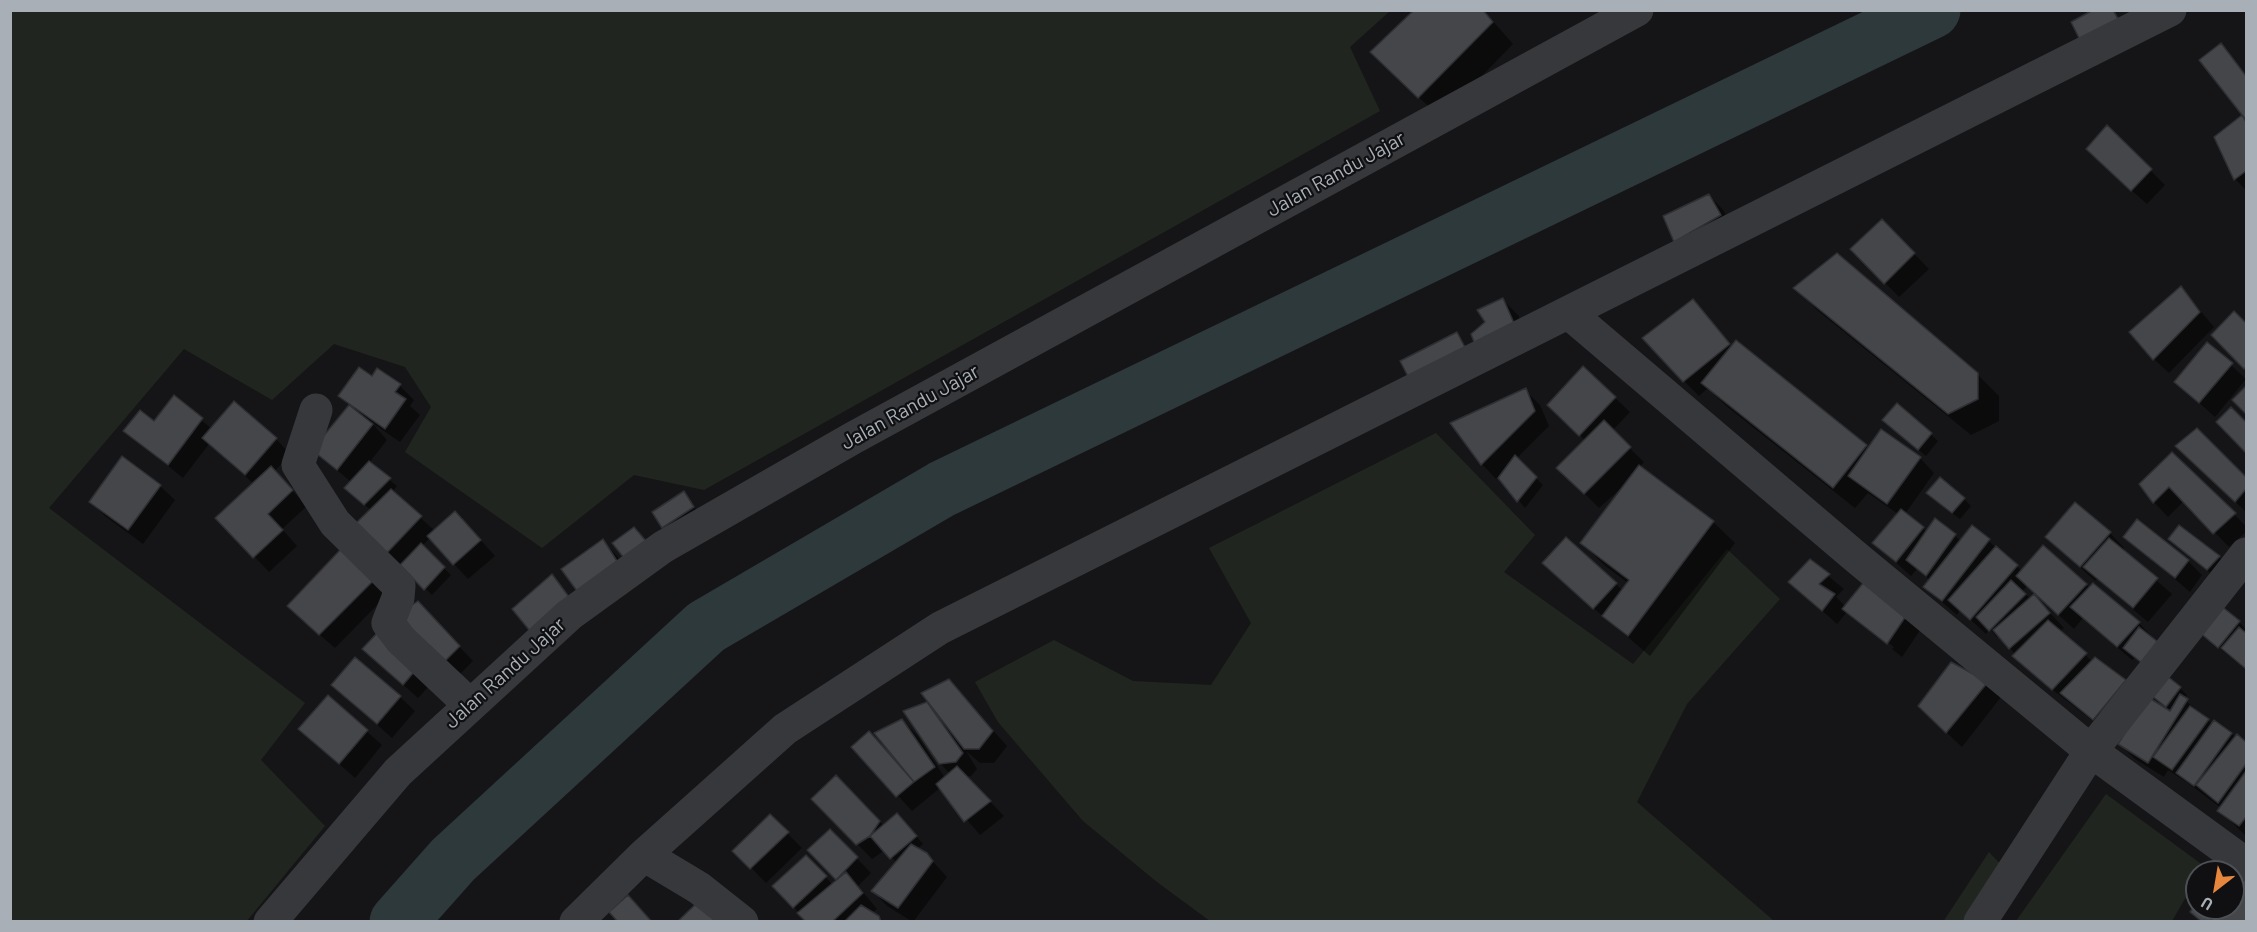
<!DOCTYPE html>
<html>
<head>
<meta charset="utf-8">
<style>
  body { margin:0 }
  #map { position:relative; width:2257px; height:932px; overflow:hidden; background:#151517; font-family:Barlow,sans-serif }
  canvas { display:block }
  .frame { position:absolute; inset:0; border:12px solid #a8afb6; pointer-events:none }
  .north { position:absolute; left:2185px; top:860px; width:60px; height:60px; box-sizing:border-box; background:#101012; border:2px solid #4d5054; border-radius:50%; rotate:211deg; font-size:16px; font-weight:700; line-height:24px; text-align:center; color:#a8afb6 }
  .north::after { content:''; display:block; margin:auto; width:21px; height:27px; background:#e6873d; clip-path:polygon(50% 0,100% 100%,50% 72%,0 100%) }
</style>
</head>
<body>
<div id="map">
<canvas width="2257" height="932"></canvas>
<div class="frame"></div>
<div class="north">U</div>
</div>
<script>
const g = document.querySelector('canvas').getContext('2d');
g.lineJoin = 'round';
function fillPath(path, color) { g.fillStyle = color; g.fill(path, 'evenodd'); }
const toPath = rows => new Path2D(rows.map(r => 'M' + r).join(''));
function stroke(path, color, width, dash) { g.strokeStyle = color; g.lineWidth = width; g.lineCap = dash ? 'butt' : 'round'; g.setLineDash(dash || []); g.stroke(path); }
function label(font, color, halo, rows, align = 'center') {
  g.font = font + ' Barlow,sans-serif'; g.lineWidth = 4.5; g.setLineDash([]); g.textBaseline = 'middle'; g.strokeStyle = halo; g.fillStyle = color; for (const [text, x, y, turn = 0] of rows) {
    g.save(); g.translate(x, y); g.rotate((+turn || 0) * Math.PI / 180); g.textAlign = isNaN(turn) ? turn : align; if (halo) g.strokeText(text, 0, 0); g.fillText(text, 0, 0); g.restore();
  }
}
const green = toPath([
  [10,11,11,10,1390,11,1350,47,1380,111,704,490,634,475,542,548,405,452,431,407,405,367,334,344,272,400,184,349,49,508,305,703,261,760,325,826,246,922,11,921],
  [1436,433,1535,535,1504,572,1633,664,1727,549,1780,599,1687,704,1637,802,1774,921,1210,921,1157,882,1083,821,998,722,975,682,1054,640,1133,681,1211,685,1251,623,1209,548],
  [2106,794,2204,866,2201,872,2197,872,2197,878,2172,921,2016,921],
  [1989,852,2007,871,1972,921,1943,922]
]);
const shadow = toPath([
  [1483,10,1513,44,1441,118,1394,74],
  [2221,45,2246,74,2246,117,2201,60],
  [2242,117,2246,122,2246,190,2235,179],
  [2107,127,2165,185,2147,204,2102,164],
  [1709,195,1723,210,1735,230,1675,241],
  [1882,221,1929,269,1899,297,1852,249],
  [1796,288,1977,374,1999,396,1999,421,1971,435,1817,310],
  [2181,288,2214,327,2169,373,2154,359],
  [1503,300,1518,315,1531,345,1487,323],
  [1693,301,1733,346,1869,449,1920,458,1934,473,1905,514,1927,532,1936,520,1961,541,1973,527,2022,571,2086,585,2139,623,2153,638,2150,669,2135,658,2132,660,2083,618,2074,629,2027,586,2022,592,2048,611,2064,628,2059,632,2093,662,2125,681,2109,734,2029,671,1999,635,1997,637,1990,629,1986,634,1960,610,1957,615,1925,587,1930,580,1917,569,1911,576,1874,543,1898,514,1868,493,1855,508,1725,405,1708,388,1699,396,1684,381,1644,339],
  [2234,313,2246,325,2246,370,2213,335],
  [2208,344,2246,379,2215,417,2176,382],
  [372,378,400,386,414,400,410,406,420,415,400,442,371,422,387,440,369,463,397,486,392,492,435,531,470,528,495,556,468,579,430,538,422,546,451,575,432,595,403,566,370,540,371,510,353,495,351,482,314,450,350,406,340,395],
  [1525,390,1540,405,1549,426,1516,459,1543,485,1525,508,1499,476,1496,479,1482,464,1452,423],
  [174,398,212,429,276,439,290,454,274,472,307,506,282,529,297,546,269,572,218,518,254,484,209,444,183,478,125,431,154,423],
  [1615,398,1630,412,1612,431,1644,462,1640,467,1713,522,1735,543,1650,656,1558,578,1616,584,1623,591,1628,583,1604,565,1582,543,1630,480,1599,508,1559,468,1586,441,1563,420],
  [1897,405,1938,441,1926,456,1891,427],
  [2197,430,2246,479,2246,512,2192,460],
  [2172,454,2246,526,2246,532,2229,547,2184,501,2168,517,2154,502],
  [160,486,175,500,143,544,105,516,91,502],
  [684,493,700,515,670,534,663,527],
  [1964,499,1971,506,1960,519,1935,500],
  [2110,533,2124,548,2122,551,2172,594,2148,622,2097,579,2095,581,2047,537],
  [2125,536,2188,561,2202,575,2190,592],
  [2170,539,2219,557,2226,564,2214,576],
  [603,541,617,556,631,577,593,604],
  [341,551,386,596,335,648,304,621],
  [1810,561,1844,589,1836,597,1846,607,1869,579,1921,629,1902,657,1892,649,1894,647,1847,612,1837,624,1790,582],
  [552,576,585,616,550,649],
  [398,616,432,618,473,661,457,677],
  [2239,622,2246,630,2243,633,2246,635,2246,670,2207,638],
  [379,633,433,682,418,698,379,663],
  [949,681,1007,746,994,763,980,763,966,751,977,769,971,776,966,777,1004,816,980,835,940,788,912,811,854,747,869,733,889,753,902,720,917,735,945,778,950,774,940,763,905,712,930,702],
  [1987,683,2001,697,1962,747,1934,721],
  [333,685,400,697,415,711,392,738],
  [2180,688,2187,695,2184,699,2212,724,2214,722,2246,744,2246,836,2219,810,2221,808,2188,783,2168,770,2164,777,2135,759,2120,744,2171,711,2149,692],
  [328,697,382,745,355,778,300,729],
  [836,777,884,826,904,822,923,844,917,849,926,854,947,877,913,922,887,906,873,891,897,863,885,850,872,859,813,799],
  [770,816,802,848,766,883,735,851],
  [830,831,871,873,858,886,877,909,872,913,882,922,808,922,774,886,806,857,833,885,838,880,809,850],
  [2246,879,2246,922,2202,922,2192,912,2197,904,2197,908,2233,908,2233,892,2235,894]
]);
const river = toPath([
  [398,922,453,860,706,627,942,489,1932,10]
]);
const building = toPath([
  [1414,10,1483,10,1493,22,1418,98,1370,52,1414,10],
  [2093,10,2113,10,2120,22,2081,42,2071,22,2093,10],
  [2221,43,2246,76,2246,120,2199,60,2221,43],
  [2242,115,2246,122,2246,171,2234,180,2214,137,2242,115],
  [2107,125,2152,169,2131,191,2086,149,2107,125],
  [1709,194,1721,215,1674,242,1663,216,1709,194],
  [1882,219,1915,253,1884,284,1850,249,1882,219],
  [1837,253,1978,373,1978,399,1948,414,1793,288,1837,253],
  [2181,286,2200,312,2153,360,2129,332,2181,286],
  [1503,298,1517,330,1477,350,1471,334,1485,322,1477,310,1503,298],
  [1693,299,1730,344,1683,382,1642,338,1693,299],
  [2234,311,2246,323,2246,367,2244,369,2211,335,2234,311],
  [1457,332,1469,355,1412,384,1400,361,1457,332],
  [1736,340,1867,445,1833,488,1701,383,1736,340],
  [2207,342,2233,363,2199,403,2174,382,2207,342],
  [1583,366,1616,397,1579,436,1547,405,1583,366],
  [359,367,372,376,377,368,401,384,395,392,406,399,385,429,338,396,359,367],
  [2246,386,2246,414,2232,400,2246,386],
  [1526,388,1535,411,1481,465,1450,423,1526,388],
  [174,395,203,418,168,465,123,431,140,410,154,421,174,395],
  [234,401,277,438,245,475,202,438,234,401],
  [1897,403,1932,433,1918,450,1882,420,1897,403],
  [349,405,373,424,337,470,312,450,349,405],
  [2231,407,2246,422,2246,453,2216,422,2231,407],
  [1604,420,1631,447,1584,494,1556,468,1604,420],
  [2197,428,2246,477,2246,489,2235,502,2175,446,2197,428],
  [1881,429,1921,457,1887,504,1848,476,1881,429],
  [2172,452,2236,513,2213,534,2169,487,2153,503,2139,484,2172,452],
  [1515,455,1537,477,1517,502,1498,478,1515,455],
  [122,456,161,485,128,530,89,502,122,456],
  [369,461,391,478,364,505,344,488,369,461],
  [1639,465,1714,521,1628,636,1602,616,1629,580,1580,543,1639,465],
  [271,466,293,490,268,514,283,530,253,558,215,518,271,466],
  [1940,477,1965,498,1952,513,1926,493,1940,477],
  [391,489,422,516,385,555,353,526,391,489],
  [684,491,694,507,662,528,652,512,684,491],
  [2075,502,2111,532,2080,567,2045,537,2075,502],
  [1901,509,1924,527,1896,562,1872,543,1901,509],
  [455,511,481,540,453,565,427,536,455,511],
  [1935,518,1956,534,1926,576,1906,560,1935,518],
  [2137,519,2189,560,2175,578,2123,537,2137,519],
  [1972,525,1990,539,1942,601,1923,587,1972,525],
  [2179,525,2220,556,2207,570,2168,539,2179,525],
  [634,527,646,541,624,558,612,543,634,527],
  [1566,537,1617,583,1593,609,1542,563,1566,537],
  [2109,538,2158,578,2133,608,2083,567,2109,538],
  [603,539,617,561,577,591,561,569,603,539],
  [421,543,445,567,424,590,400,565,421,543],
  [2043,545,2087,584,2058,615,2016,576,2043,545],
  [1996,546,2018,565,1970,620,1948,600,1996,546],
  [341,549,373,581,319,635,287,606,341,549],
  [1810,559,1830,574,1819,584,1835,594,1822,611,1788,582,1810,559],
  [552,574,572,601,534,636,512,609,552,574],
  [1868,577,1908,613,1887,644,1842,609,1868,577],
  [2011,580,2026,594,1989,631,1976,617,2011,580],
  [2093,583,2140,622,2117,647,2070,607,2093,583],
  [2034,594,2050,613,2009,649,1993,630,2034,594],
  [418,601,460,646,442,664,396,616,418,601],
  [2220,605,2240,621,2218,648,2198,631,2220,605],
  [2048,620,2087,653,2052,690,2012,656,2048,620],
  [2139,627,2158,642,2142,663,2123,648,2139,627],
  [2239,627,2246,633,2246,669,2221,648,2239,627],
  [379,631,419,666,403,685,362,649,379,631],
  [355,657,401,696,377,724,331,685,355,657],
  [2095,657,2126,680,2093,720,2060,693,2095,657],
  [1951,662,1988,682,1946,733,1918,706,1951,662],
  [2162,672,2181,687,2166,707,2147,692,2162,672],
  [949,679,993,731,979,749,964,749,921,693,949,679],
  [2180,694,2188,699,2148,763,2118,744,2148,697,2170,711,2180,694],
  [328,695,368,730,339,764,298,729,328,695],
  [927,702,963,753,956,762,939,764,903,711,927,702],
  [2190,706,2209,719,2172,770,2153,757,2190,706],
  [902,719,935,767,914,782,874,733,902,719],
  [2214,720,2232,733,2194,786,2176,773,2214,720],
  [869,731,914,782,896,797,851,747,869,731],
  [2237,734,2246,742,2246,764,2218,803,2196,785,2237,734],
  [957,766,991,801,964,822,936,784,957,766],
  [2246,771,2246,817,2239,826,2217,811,2246,771],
  [836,775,880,821,870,836,856,845,811,799,836,775],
  [897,813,917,836,890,859,870,836,897,813],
  [770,814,789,832,750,869,732,851,770,814],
  [830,829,858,857,836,880,807,850,830,829],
  [911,844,927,853,933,861,898,908,871,891,911,844],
  [806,855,827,876,793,908,772,886,806,855],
  [846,872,863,893,832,922,806,922,797,913,846,872],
  [2246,877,2246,922,2212,922,2222,908,2233,908,2233,894,2246,877],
  [628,895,652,922,618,922,609,912,628,895],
  [700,900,717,922,677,922,700,900],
  [2197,902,2197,908,2218,908,2209,922,2202,922,2190,912,2197,902],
  [861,905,879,916,881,922,844,922,861,905]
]);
const street = toPath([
  [1570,314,1857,558,2091,751,2246,864],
  [316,410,298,465,335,523,399,586,398,598,388,623,401,640,469,704],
  [644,855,699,888,742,922],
  [270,922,398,772,569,615,663,547,853,438,1637,10],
  [576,922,644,855,785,729,940,628,2170,10],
  [1980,922,2091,751,2246,554]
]);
const streetNames = [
  ["Jalan Randu Jajar",1336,174,-29],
  ["Jalan Randu Jajar",910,407,-29],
  ["Jalan Randu Jajar",505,673,-42]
];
fillPath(green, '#20261f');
fillPath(shadow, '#0007');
stroke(river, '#2e393c', 57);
fillPath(building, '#44464a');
stroke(building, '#2f3033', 1.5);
stroke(street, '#36383b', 33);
label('20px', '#a8afb6', '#101012', streetNames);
</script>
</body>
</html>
